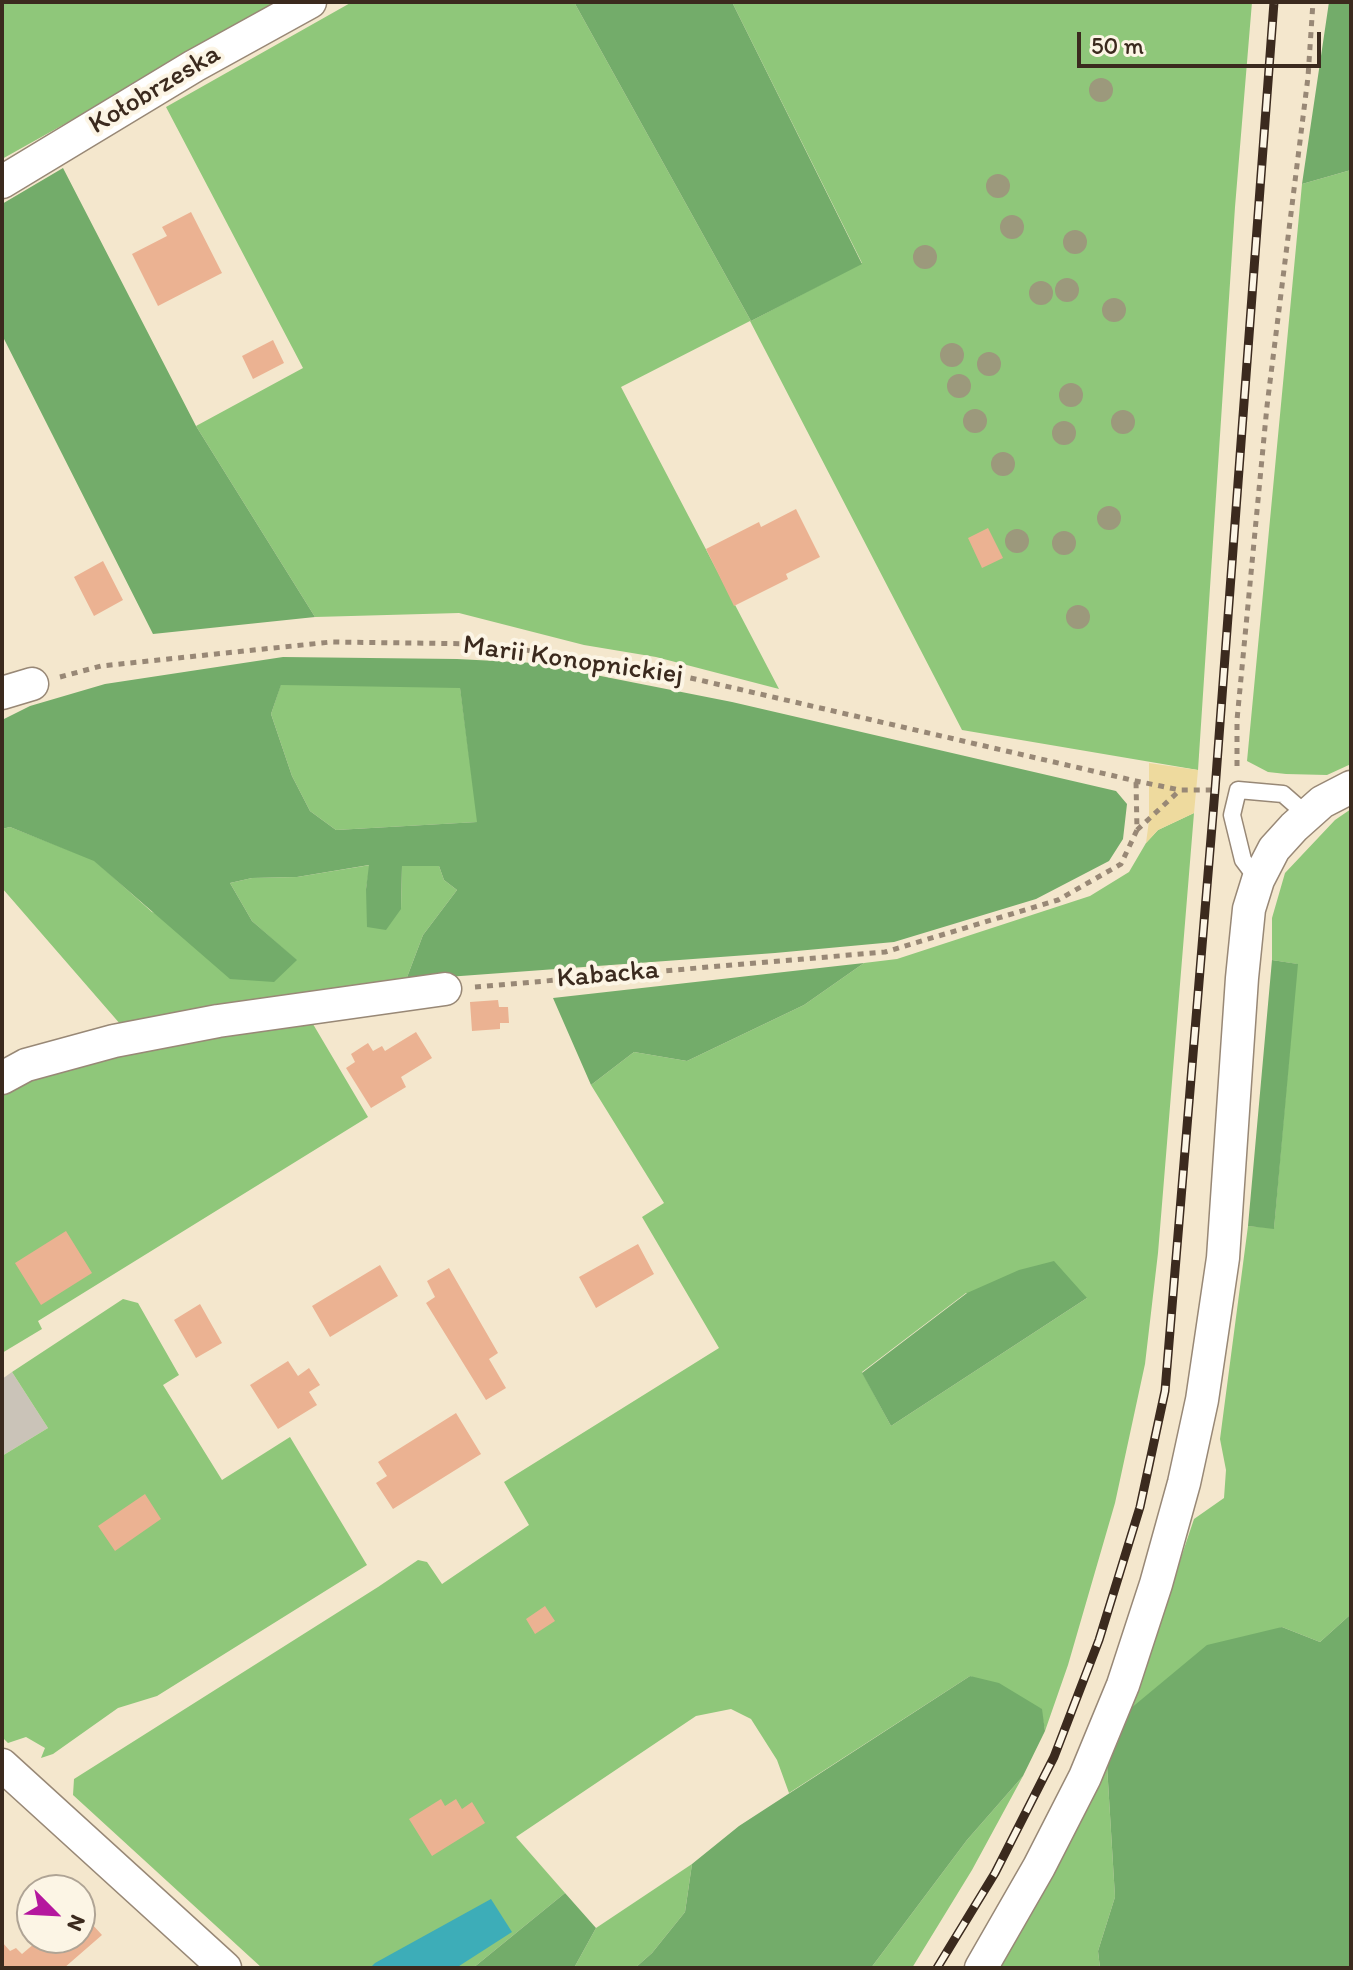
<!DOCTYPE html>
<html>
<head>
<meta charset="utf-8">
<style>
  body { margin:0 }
  #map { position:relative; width:1353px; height:1970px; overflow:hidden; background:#f4e7cd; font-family:Itim,sans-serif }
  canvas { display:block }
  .frame { position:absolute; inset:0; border:4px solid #3b2a1e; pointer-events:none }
  .north { position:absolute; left:16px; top:1874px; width:80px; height:80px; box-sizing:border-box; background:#fcf5e5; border:2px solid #afa495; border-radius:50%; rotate:114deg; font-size:22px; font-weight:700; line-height:32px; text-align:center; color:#3b2a1e }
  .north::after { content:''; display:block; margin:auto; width:28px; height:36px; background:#b5179e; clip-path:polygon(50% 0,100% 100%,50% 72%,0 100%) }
  .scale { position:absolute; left:1077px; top:32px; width:244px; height:36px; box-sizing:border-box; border:4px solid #3b2a1e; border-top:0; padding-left:10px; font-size:24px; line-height:28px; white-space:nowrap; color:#3b2a1e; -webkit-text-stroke:6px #fcf5e5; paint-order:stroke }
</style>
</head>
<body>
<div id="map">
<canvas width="1353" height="1970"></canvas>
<div class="frame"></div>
<div class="north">N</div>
<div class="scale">50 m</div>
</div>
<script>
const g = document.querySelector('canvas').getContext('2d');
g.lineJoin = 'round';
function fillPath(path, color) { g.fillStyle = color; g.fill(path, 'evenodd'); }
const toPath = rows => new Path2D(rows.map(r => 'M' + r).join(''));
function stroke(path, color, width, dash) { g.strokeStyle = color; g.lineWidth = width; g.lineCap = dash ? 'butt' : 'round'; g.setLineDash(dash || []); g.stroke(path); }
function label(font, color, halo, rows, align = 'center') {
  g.font = font + ' Itim,sans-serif'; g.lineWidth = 8; g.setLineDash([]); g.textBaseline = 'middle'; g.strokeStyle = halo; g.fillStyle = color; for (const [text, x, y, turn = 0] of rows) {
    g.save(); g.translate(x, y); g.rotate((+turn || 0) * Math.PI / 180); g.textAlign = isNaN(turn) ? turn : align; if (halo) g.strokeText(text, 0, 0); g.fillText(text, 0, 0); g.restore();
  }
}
const industrial = toPath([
  [12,1372,48,1428,2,1456,2,1379]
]);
const green = toPath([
  [2,2,283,2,2,159],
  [352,2,574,2,751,321,862,263,732,2,1252,2,1235,207,1198,770,962,730,750,321,621,387,779,689,656,657,584,645,459,613,315,617,196,426,303,368,166,107],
  [1351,170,1351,764,1327,775,1286,774,1268,772,1247,761,1302,184],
  [281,684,460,687,478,822,336,830,310,811,292,776,271,714],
  [1351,809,1351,1614,1320,1642,1282,1627,1130,1709,1194,1519,1224,1498,1226,1470,1220,1439,1248,1226,1274,1228,1297,964,1272,960,1272,918,1285,873,1335,820],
  [1194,813,1158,1253,1145,1364,1115,1503,1068,1665,1045,1731,1041,1709,970,1676,789,1793,777,1760,751,1719,731,1709,696,1716,516,1837,565,1893,473,1968,262,1968,73,1795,74,1779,378,1587,418,1560,427,1562,442,1584,529,1525,504,1482,719,1348,642,1217,664,1203,591,1085,634,1052,687,1061,804,1005,864,963,897,959,1090,896,1129,872,1146,843,1158,830],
  [966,1293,1087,1298,891,1426,862,1372],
  [10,827,94,860,152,912,296,960,252,921,230,883,252,878,297,877,370,865,366,889,401,909,402,865,439,866,444,880,457,890,423,935,406,980,121,1025,2,888,2,829],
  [310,1019,368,1117,38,1321,42,1329,2,1353,2,1094,43,1067],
  [123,1299,138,1303,179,1375,163,1385,222,1480,290,1437,367,1565,157,1696,118,1708,53,1754,41,1758,45,1748,26,1737,8,1743,2,1737,2,1456,48,1428,12,1372],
  [1107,1765,1115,1897,1098,1951,1100,1968,1000,1968],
  [1023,1776,972,1870,912,1968,871,1968,967,1840],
  [692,1864,685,1912,652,1953,635,1968,574,1968,596,1928]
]);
const forest = toPath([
  [574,2,732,2,862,264,751,321],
  [1329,2,1351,2,1351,170,1302,184],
  [63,168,196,426,315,617,153,634,2,335,2,204],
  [283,657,457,659,535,663,732,702,1116,791,1127,804,1123,839,1109,861,1036,899,894,942,775,953,406,980,423,935,457,890,444,880,439,866,402,866,401,909,386,930,367,927,366,889,369,865,297,877,252,878,230,883,252,921,297,960,274,982,230,979,94,861,10,827,2,829,2,720,30,706,105,684],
  [281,685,460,688,477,822,336,830,310,811,292,776,271,714],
  [1272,960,1298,964,1274,1229,1248,1226],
  [864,963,804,1005,687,1061,634,1052,591,1085,553,998],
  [1054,1261,1087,1298,891,1426,862,1373,967,1293,1019,1270],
  [1351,1614,1351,1968,1100,1968,1098,1951,1115,1897,1107,1765,1130,1709,1207,1645,1282,1627,1320,1642],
  [970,1676,999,1683,1042,1709,1045,1731,1023,1776,967,1840,871,1968,635,1968,652,1953,685,1912,692,1864,739,1826],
  [565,1893,596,1928,574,1968,473,1968]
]);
const sand = toPath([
  [1149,763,1198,770,1194,813,1158,830,1146,843,1149,821]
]);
const water = toPath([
  [491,1899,512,1932,456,1968,370,1968,375,1963]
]);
const building = toPath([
  [191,212,222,273,158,306,132,254,167,236,162,227],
  [273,340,284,363,253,379,242,356],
  [796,509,820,557,786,574,788,579,734,606,706,549,759,522,761,527],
  [988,528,1003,558,982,568,968,538],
  [103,561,123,600,94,616,74,577],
  [498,1000,499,1007,508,1007,509,1023,500,1023,500,1029,472,1031,470,1002],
  [416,1032,432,1058,401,1077,406,1087,371,1108,346,1068,355,1062,351,1054,368,1043,373,1051,382,1046,385,1051],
  [66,1231,92,1273,41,1305,15,1263],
  [638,1244,654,1274,596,1308,579,1277],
  [380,1265,398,1296,330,1337,312,1306],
  [449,1268,498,1353,489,1359,506,1388,486,1400,426,1303,435,1297,427,1281],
  [200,1304,222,1343,196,1358,174,1320],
  [288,1361,298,1376,309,1368,320,1385,309,1392,317,1405,278,1429,250,1385],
  [456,1413,481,1454,393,1509,376,1483,387,1476,378,1462],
  [145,1494,161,1519,115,1551,98,1526],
  [545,1606,555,1621,535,1634,526,1619],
  [441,1799,445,1806,456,1799,462,1809,472,1802,485,1823,432,1856,409,1819],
  [80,1911,102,1935,64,1968,2,1968,2,1942,10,1951,16,1948,22,1954,41,1938,80,1938]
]);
const path = toPath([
  [60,677,101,666,331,642,488,644,669,673,1136,781,1180,790,1216,790],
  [1237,766,1237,720,1267,406,1308,77,1313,2],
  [1137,830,1179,791],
  [475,987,885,952,1058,900,1121,864,1137,830,1136,781]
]);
const lane = toPath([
  [1258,880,1243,860,1232,815,1238,790,1283,794,1307,815]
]);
const street = toPath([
  [2,182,194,66,310,2],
  [2,693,32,684],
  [2,1078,26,1065,114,1041,218,1021,445,989],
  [2,1765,225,1968],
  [981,1968,1039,1867,1085,1777,1123,1685,1156,1584,1184,1483,1202,1400,1223,1258,1242,978,1249,909,1258,880,1274,849,1294,827,1322,802,1351,787]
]);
const rail = toPath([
  [937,1968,995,1873,1054,1757,1099,1640,1140,1507,1165,1391,1215,790,1274,2]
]);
const trees = [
  [1101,90],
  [998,186],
  [1012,227],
  [1075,242],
  [925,257],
  [1067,290],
  [1041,293],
  [1114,310],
  [952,355],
  [989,364],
  [959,386],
  [1071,395],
  [975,421],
  [1123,422],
  [1064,433],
  [1003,464],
  [1109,518],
  [1017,541],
  [1064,543],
  [1078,617]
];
const streetNames = [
  ["Kołobrzeska",155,90,-31],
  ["Marii Konopnickiej",573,661,8],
  ["Kabacka",608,975,-5]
];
fillPath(industrial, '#cac3b8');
fillPath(green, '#8fc77a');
fillPath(forest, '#73ac6a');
fillPath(sand, '#eeda9e');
fillPath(water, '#3dadb8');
fillPath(building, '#ebb292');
stroke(lane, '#988876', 19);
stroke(street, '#988876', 35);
stroke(path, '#988876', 5, [6, 6]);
stroke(lane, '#fff', 16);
stroke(street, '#fff', 32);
stroke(rail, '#3b2a1e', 9);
stroke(rail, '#fcf5e5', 6, [18]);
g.fillStyle = '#9c997c';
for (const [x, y] of trees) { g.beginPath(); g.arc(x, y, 12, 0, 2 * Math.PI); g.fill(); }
label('28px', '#3b2a1e', '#fcf5e5', streetNames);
</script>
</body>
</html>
